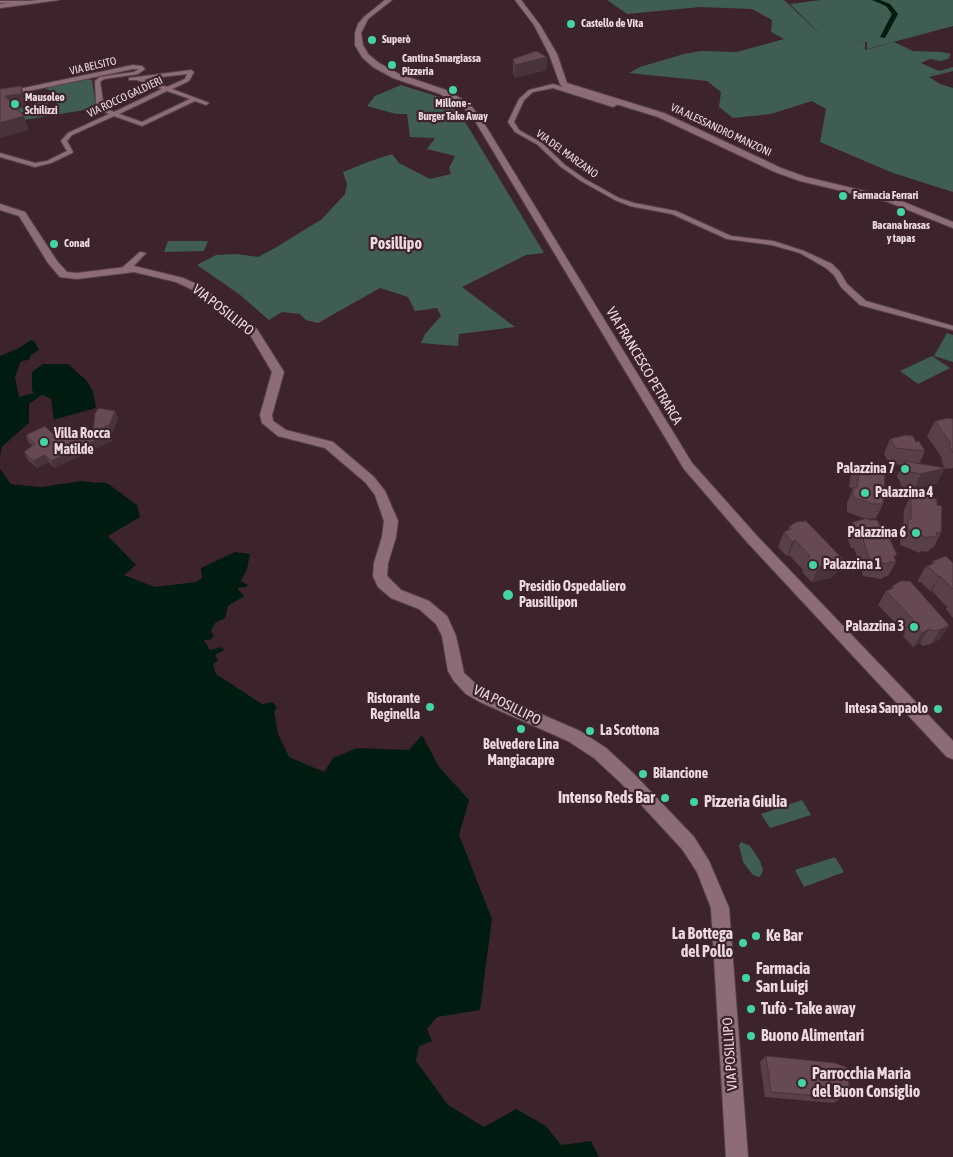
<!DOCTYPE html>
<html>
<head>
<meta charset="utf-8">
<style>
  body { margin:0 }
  canvas { display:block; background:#3d232d }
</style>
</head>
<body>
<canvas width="953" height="1157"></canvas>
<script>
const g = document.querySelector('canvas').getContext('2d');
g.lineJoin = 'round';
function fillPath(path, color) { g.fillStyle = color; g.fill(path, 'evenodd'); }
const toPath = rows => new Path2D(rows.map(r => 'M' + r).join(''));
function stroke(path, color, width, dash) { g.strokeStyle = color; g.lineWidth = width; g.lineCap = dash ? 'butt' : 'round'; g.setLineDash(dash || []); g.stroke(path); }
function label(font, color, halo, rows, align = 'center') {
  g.font = font + ' "Asap Condensed",sans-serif'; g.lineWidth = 4.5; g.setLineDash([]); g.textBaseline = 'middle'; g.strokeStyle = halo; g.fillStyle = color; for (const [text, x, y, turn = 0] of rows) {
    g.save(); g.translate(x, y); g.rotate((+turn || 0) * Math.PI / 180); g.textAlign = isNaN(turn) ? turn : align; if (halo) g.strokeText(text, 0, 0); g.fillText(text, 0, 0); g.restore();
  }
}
const green = toPath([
  [607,0,784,0,823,37,790,4,821,0,953,0,953,26,867,49,867,42,845,39,865,42,865,50,894,42,913,51,942,52,951,54,948,59,941,61,930,59,921,63,939,71,953,67,953,71,929,77,940,84,953,88,953,192,893,173,820,142,826,109,812,101,771,114,733,118,719,107,721,92,707,81,629,73,640,67,684,54,701,51,737,52,784,39,771,32,772,20,752,9,700,7,627,14],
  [87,79,92,80,96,108,0,124,0,119,45,112,55,106,58,101,55,92,44,88],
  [401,85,439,97,451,103,458,110,544,253,526,255,462,287,515,327,459,334,458,346,421,343,425,334,441,316,437,308,415,311,408,297,380,288,318,323,306,320,300,314,282,312,269,320,239,294,197,265,216,255,237,254,258,257,275,248,322,219,345,194,347,184,343,172,368,162,392,154,399,163,430,179,451,174,449,168,455,156,427,149,435,138,410,137,407,114,396,114,367,106,375,96],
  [40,93,50,95,53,99,52,101,36,111,15,113,0,110,27,107,35,104,33,98,0,99],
  [168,241,208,241,204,251,164,252],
  [947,333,953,335,953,362,934,356],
  [932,356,950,368,918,384,900,371],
  [802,800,811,815,770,828,761,814],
  [741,842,750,846,760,861,763,870,761,875,759,877,753,875,743,862,739,845],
  [835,857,844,872,804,887,795,870]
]);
const water = toPath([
  [31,340,35,342,39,350,31,355,29,360,21,361,15,377,19,397,34,393,32,390,32,372,43,364,68,364,87,381,93,392,96,408,53,420,51,399,42,395,29,404,29,423,2,447,0,456,0,356,19,348],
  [0,469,11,484,40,487,81,481,107,483,137,505,140,517,108,536,136,565,124,575,155,587,196,582,202,578,201,568,235,552,250,554,247,569,241,581,248,585,246,587,237,588,244,596,228,606,225,618,215,623,211,631,214,636,210,640,204,640,210,650,222,647,224,650,215,655,218,660,213,664,216,674,262,704,273,702,277,708,274,711,278,734,289,757,324,772,333,758,357,748,409,750,422,735,439,767,469,800,459,835,492,919,480,1010,437,1017,427,1029,432,1041,419,1046,416,1061,448,1105,484,1127,516,1109,546,1126,561,1145,591,1141,599,1157,0,1157]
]);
const pier = toPath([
  [42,395,51,399,54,422,51,420,49,400,43,398,31,405,31,424,4,449,2,457,0,459,2,447,29,423,29,404],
  [0,467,13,481,40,485,81,479,99,480,97,483,81,481,40,487,11,484]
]);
const canal = toPath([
  [872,0,880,0,890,4,898,14,885,38,880,37,892,14,886,6,872,0]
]);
const street = toPath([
  [0,1,31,1,33,2,31,3,0,3,0,1],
  [133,65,142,66,145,69,138,74,104,79,100,82,104,108,114,112,162,89,137,80,129,80,129,78,191,70,194,72,189,81,172,89,209,103,206,105,195,101,142,126,114,116,72,135,67,141,73,152,72,153,51,163,35,167,0,157,0,153,35,163,47,161,67,151,61,141,68,133,109,114,98,109,96,103,95,81,100,77,134,72,139,69,133,69,0,97,0,93,133,65],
  [187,74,185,79,167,87,144,79,187,74],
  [167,91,190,99,142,122,119,114,167,91],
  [553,84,613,103,619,100,622,102,613,107,553,88,533,92,524,100,514,122,519,130,542,143,565,165,585,179,619,198,634,203,676,211,731,236,773,241,804,251,832,264,840,272,847,284,866,301,953,326,953,330,860,305,841,287,834,275,826,268,800,253,772,245,727,239,672,214,630,206,615,200,581,181,561,167,538,145,515,132,508,122,519,99,529,90,553,84],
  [140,252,146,253,129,271,123,271,123,267,140,252]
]);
const secondary = toPath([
  [38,0,59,0,0,8,0,4,38,0],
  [385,0,392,0,368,19,361,33,363,45,368,54,379,63,399,74,446,90,469,103,482,120,692,463,757,536,953,741,953,759,947,757,747,542,684,469,475,121,463,107,440,94,393,78,373,67,362,57,355,45,355,33,358,24,364,17,385,0],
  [515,0,521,0,540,25,557,54,567,83,570,84,664,113,781,168,806,177,894,198,953,222,953,228,888,202,800,181,775,172,658,117,564,88,560,84,549,54,534,25,515,0],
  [0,204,25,212,57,261,67,272,77,273,134,266,183,278,201,286,257,329,284,372,272,415,273,421,286,430,333,442,374,477,385,491,398,521,396,537,388,563,387,576,401,590,429,601,447,616,456,636,464,673,476,684,490,692,580,731,606,748,633,773,694,837,709,861,729,908,748,1157,726,1157,711,908,697,872,682,849,621,783,594,758,568,741,480,702,466,694,454,681,448,671,442,636,436,624,419,609,391,598,378,587,373,576,374,563,382,537,384,521,375,495,366,483,325,448,278,436,262,423,260,415,272,372,249,333,193,290,176,282,134,272,77,279,60,277,48,263,19,216,0,210,0,204]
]);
const wall = toPath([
  [547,57,546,70,514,78,513,72,513,59],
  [115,411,118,418,112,434,110,434,112,441,54,468,49,462,37,468,28,460,24,452,33,446,29,443,26,435,57,438,69,437,93,434],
  [953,419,953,468,945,469,941,460,942,458,927,436,935,421],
  [890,439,916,442,925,451,919,464,945,468,937,483,914,489,902,487,897,476,902,465,889,463,884,454],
  [856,463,883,504,876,518,868,519,895,559,896,562,888,576,883,577,882,579,863,576,854,548,851,548,847,537,853,522,866,519,847,512,847,503,852,491,852,488,849,487,850,478],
  [911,495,937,505,941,533,933,548,931,548,928,552,921,551,920,553,900,545,901,534,903,529,904,510],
  [789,527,843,559,836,573,832,576,831,578,812,582,802,572,803,570,789,555,787,556,778,547,784,532,788,530],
  [933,561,953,563,953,618,946,609,947,607,932,591,930,591,921,582,917,582,925,567,931,565],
  [892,586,949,625,940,639,931,644,923,646,920,643,913,647,903,636,905,633,878,605,886,591,890,590],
  [766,1056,842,1093,842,1098,834,1103,765,1097,760,1062]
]);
const shadedWall = toPath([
  [547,57,546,70,514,78,515,65],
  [21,86,26,99,27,107,10,110,5,96],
  [24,116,29,130,0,138,0,123],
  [115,411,118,418,112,434,109,426],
  [105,426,108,434,109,432,112,441,54,468,51,461],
  [45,455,49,462,37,468,33,461],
  [945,468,937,483,914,489,921,474],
  [795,540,789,555,787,556,792,542],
  [843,559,836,573,832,576,831,578,812,582,818,567,836,562],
  [940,576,932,591,930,591,939,577],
  [949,625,940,639,931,644,940,630],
  [929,629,920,643,913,647,922,633]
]);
const building = toPath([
  [536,51,547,57,515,65,513,59,536,51],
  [21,86,22,94,5,96,24,116,0,123,0,89,21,86],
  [99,408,115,411,109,426,105,426,104,432,109,432,109,434,51,461,45,455,33,461,24,452,35,444,26,435,45,426,57,438,65,434,69,437,93,434,95,413,99,408],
  [948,418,953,419,953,453,949,445,951,444,935,421,948,418],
  [906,435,913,436,916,442,919,441,925,451,896,448,890,439,906,435],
  [904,461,945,468,921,474,910,472,904,461],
  [856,463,875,467,876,472,885,474,883,504,873,504,853,497,853,488,857,488,859,473,855,472,856,463],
  [911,495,922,495,937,499,937,505,942,506,941,533,936,532,937,537,929,537,928,538,908,530,908,520,911,519,911,495],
  [868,518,869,520,877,520,880,526,884,526,897,555,894,556,896,562,889,562,889,564,870,561,861,533,858,533,853,522,868,518],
  [806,521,843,559,836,562,837,563,818,567,808,557,810,556,795,540,792,542,784,532,791,529,789,527,796,522,806,521],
  [946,556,953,563,953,589,940,576,939,577,930,568,925,567,935,563,933,561,946,556],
  [901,581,910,581,949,625,940,630,932,631,929,629,922,633,912,621,913,619,886,591,894,588,892,586,901,581],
  [766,1056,835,1063,848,1068,849,1088,842,1090,842,1098,771,1092,766,1056]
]);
const markers = [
  [571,24,5,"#43d4a0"],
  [372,40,5,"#43d4a0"],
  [392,65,5,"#43d4a0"],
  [453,90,5,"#43d4a0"],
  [15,104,5,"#43d4a0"],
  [843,196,5,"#43d4a0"],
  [901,212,5,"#43d4a0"],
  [54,244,5,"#43d4a0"],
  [44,442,5,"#43d4a0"],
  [905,469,5,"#43d4a0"],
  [865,493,5,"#43d4a0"],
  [916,533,5,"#43d4a0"],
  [813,565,5,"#43d4a0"],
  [508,595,6,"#43d4a0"],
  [914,627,5,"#43d4a0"],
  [430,707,5,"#43d4a0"],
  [938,709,5,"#43d4a0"],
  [521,729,5,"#43d4a0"],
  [590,731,5,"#43d4a0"],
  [643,774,5,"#43d4a0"],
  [665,798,5,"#43d4a0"],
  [694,802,5,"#43d4a0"],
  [756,936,5,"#43d4a0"],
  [743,943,5,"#43d4a0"],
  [746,978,5,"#43d4a0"],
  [751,1009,5,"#43d4a0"],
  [751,1036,5,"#43d4a0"],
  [802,1083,5,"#43d4a0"]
];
const farPoinames = [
  ["Castello de Vita",581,24],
  ["Superò",382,40],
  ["Cantina Smargiassa",402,59],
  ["Pizzeria",402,72],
  ["Mausoleo",25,98],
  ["Schilizzi",25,111],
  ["Millone -",453,104,"center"],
  ["Burger Take Away",453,117,"center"],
  ["Farmacia Ferrari",853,196],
  ["Bacana brasas",901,226,"center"],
  ["y tapas",901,239,"center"],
  ["Conad",64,244]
];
const farStreetnames = [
  ["VIA BELSITO",93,66,-13],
  ["VIA ROCCO GALDIERI",125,97,-25],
  ["VIA ALESSANDRO MANZONI",721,130,25],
  ["VIA DEL MARZANO",567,154,36]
];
const streetNames = [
  ["VIA POSILLIPO",223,310,38],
  ["VIA FRANCESCO PETRARCA",644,366,59],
  ["VIA POSILLIPO",507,705,26],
  ["VIA POSILLIPO",730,1054,-94]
];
const poiNames = [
  ["Villa Rocca",54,434],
  ["Matilde",54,450],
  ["Palazzina 7",895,469,"right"],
  ["Palazzina 4",875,493],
  ["Palazzina 6",906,533,"right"],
  ["Palazzina 1",823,565],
  ["Presidio Ospedaliero",519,587],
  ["Pausillipon",519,603],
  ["Palazzina 3",904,627,"right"],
  ["Ristorante",420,699,"right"],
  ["Reginella",420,715,"right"],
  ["Intesa Sanpaolo",928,709,"right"],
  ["La Scottona",600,731],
  ["Belvedere Lina",521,745,"center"],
  ["Mangiacapre",521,761,"center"],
  ["Bilancione",653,774]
];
const farDistrictnames = [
  ["Posillipo",396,244]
];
const nearPoinames = [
  ["Intenso Reds Bar",655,798,"right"],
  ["Pizzeria Giulia",704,802],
  ["La Bottega",733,934,"right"],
  ["del Pollo",733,952,"right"],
  ["Ke Bar",766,936],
  ["Farmacia",756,969],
  ["San Luigi",756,987],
  ["Tufò - Take away",761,1009],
  ["Buono Alimentari",761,1036],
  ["Parrocchia Maria",812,1074],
  ["del Buon Consiglio",812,1092]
];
fillPath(green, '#3f5d50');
fillPath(water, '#001c10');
fillPath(pier, '#3d232d');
fillPath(canal, '#001c10');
stroke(street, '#58414b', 2);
stroke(secondary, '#58414b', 2);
fillPath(street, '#8c6c77');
fillPath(secondary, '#8c6c77');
fillPath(wall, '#593f48');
fillPath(shadedWall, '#48333b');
fillPath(building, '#674954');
stroke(building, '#48333b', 1);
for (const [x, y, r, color] of markers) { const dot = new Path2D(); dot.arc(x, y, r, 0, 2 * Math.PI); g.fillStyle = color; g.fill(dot); stroke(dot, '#3d232d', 2); }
label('bold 11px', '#eddae1', '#3d232d', farPoinames, 'left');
label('11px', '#eddae1', '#3d232d', farStreetnames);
label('14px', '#eddae1', '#3d232d', streetNames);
label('bold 14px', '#eddae1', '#3d232d', poiNames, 'left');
label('bold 16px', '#eddae1', '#3d232d', farDistrictnames);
label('bold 16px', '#eddae1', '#3d232d', nearPoinames, 'left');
</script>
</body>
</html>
